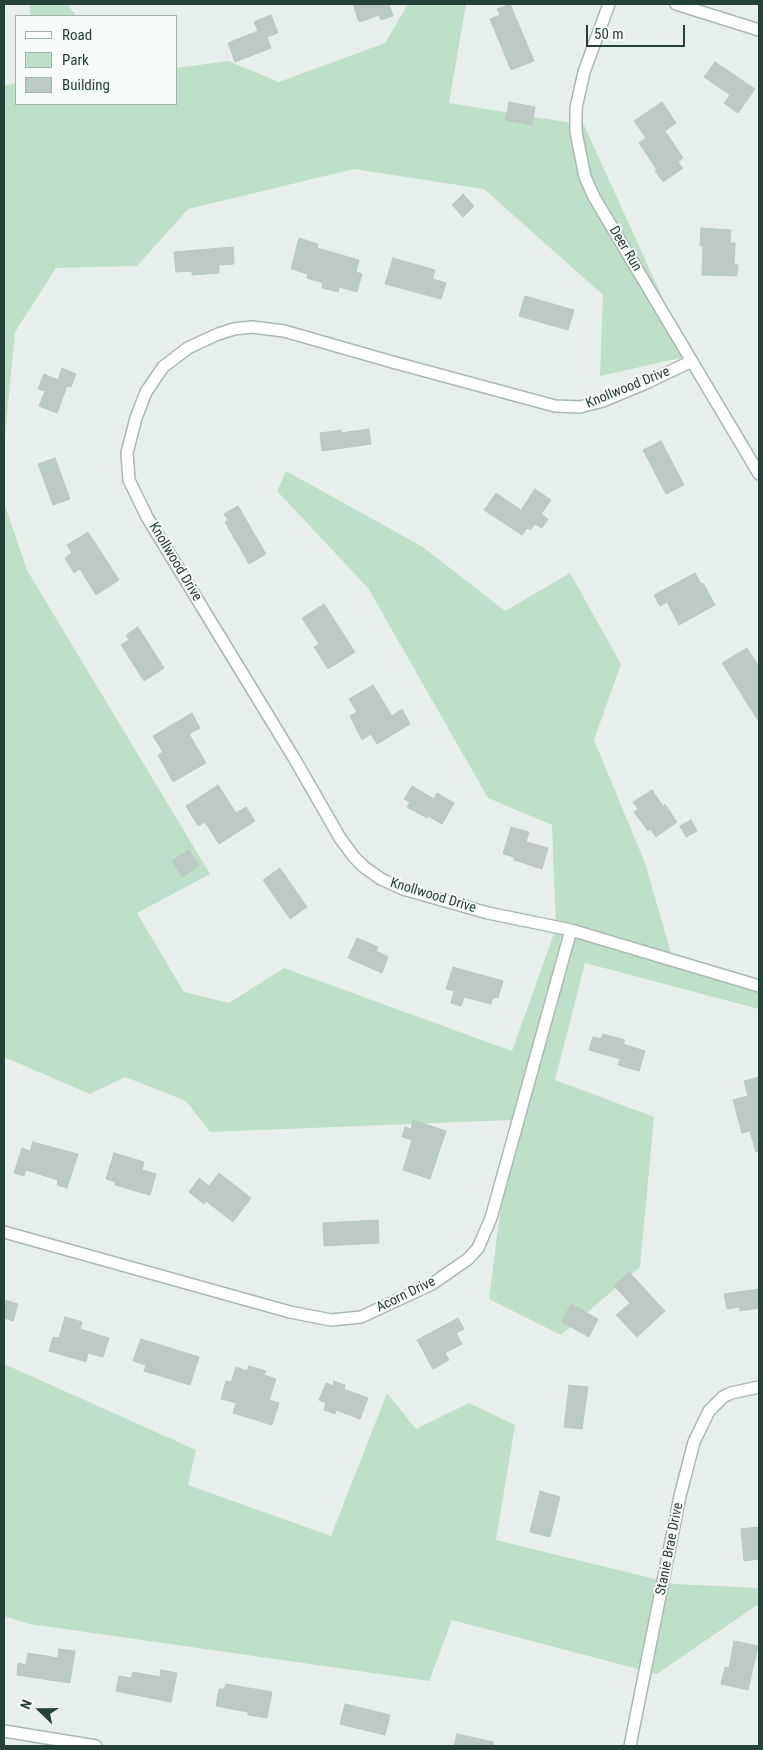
<!DOCTYPE html>
<html>
<head>
<meta charset="utf-8">
<style>
  body { margin:0 }
  #map { position:relative; width:763px; height:1750px; overflow:hidden; background:#e6efeb; font-family:"Roboto Condensed",sans-serif }
  canvas { display:block }
  .frame { position:absolute; inset:0; border:5px solid #24423a; pointer-events:none }
  .legend { position:absolute; left:15px; top:15px; width:162px; height:90px; box-sizing:border-box; background:#f7fbf9; border:1px solid #a3b1ad; margin:0; padding:6px 9px; list-style:none; font-size:15px; color:#24423a }
  .legend li { display:flex; align-items:center; gap:10px; height:25px }
  .legend b { width:25px; border:1px solid #a3b1ad }
  .north { position:absolute; left:15px; top:1685px; width:50px; height:50px; -webkit-text-stroke:4px #f7fbf9; paint-order:stroke; rotate:292deg; font-size:14px; font-weight:700; line-height:20px; text-align:center; color:#24423a }
  .north::after { content:''; display:block; margin:auto; width:18px; height:22px; background:#24423a; clip-path:polygon(50% 0,100% 100%,50% 72%,0 100%) }
  .scale { position:absolute; left:586px; top:25px; width:99px; height:22px; box-sizing:border-box; border:2px solid #24423a; border-top:0; padding-left:6px; font-size:15px; line-height:18px; white-space:nowrap; color:#24423a; -webkit-text-stroke:4px #f7fbf9; paint-order:stroke }
</style>
</head>
<body>
<div id="map">
<canvas width="763" height="1750"></canvas>
<div class="frame"></div>
<ul class="legend">
<li><b style="height:6px;background:#fff"></b>Road</li>
<li><b style="height:14px;background:#bfe0c8"></b>Park</li>
<li><b style="height:14px;background:#bbcac4"></b>Building</li>
</ul>
<div class="north">N</div>
<div class="scale">50 m</div>
</div>
<script>
const g = document.querySelector('canvas').getContext('2d');
g.lineJoin = 'round';
function fillPath(path, color) { g.fillStyle = color; g.fill(path, 'evenodd'); }
const toPath = rows => new Path2D(rows.map(r => 'M' + r).join(''));
function stroke(path, color, width, dash) { g.strokeStyle = color; g.lineWidth = width; g.lineCap = dash ? 'butt' : 'round'; g.setLineDash(dash || []); g.stroke(path); }
function label(font, color, halo, rows, align = 'center') {
  g.font = font + ' "Roboto Condensed",sans-serif'; g.lineWidth = 4; g.setLineDash([]); g.textBaseline = 'middle'; g.strokeStyle = halo; g.fillStyle = color; for (const [text, x, y, turn = 0] of rows) {
    g.save(); g.translate(x, y); g.rotate((+turn || 0) * Math.PI / 180); g.textAlign = isNaN(turn) ? turn : align; if (halo) g.strokeText(text, 0, 0); g.fillText(text, 0, 0); g.restore();
  }
}
const green = toPath([
  [30,4,67,4,76,16,30,16],
  [408,4,466,4,449,103,584,125,689,356,600,376,603,295,484,189,354,169,188,209,137,266,56,268,15,332,4,445,4,86,16,83,16,104,176,104,176,68,228,61,279,82,385,43],
  [286,471,423,547,505,611,570,573,621,664,594,740,645,863,674,963,759,991,759,1009,585,963,555,1080,654,1117,640,1267,561,1335,489,1299,512,1120,210,1132,186,1101,125,1077,90,1094,4,1057,4,503,27,570,210,874,137,913,184,992,229,1003,284,968,512,1051,556,928,552,825,488,798,368,588,277,491],
  [4,1364,196,1450,188,1485,331,1536,387,1393,416,1429,469,1403,515,1425,496,1540,675,1584,759,1588,759,1609,757,1605,657,1674,452,1620,429,1681,30,1624,4,1616]
]);
const building = toPath([
  [353,4,389,4,393,16,381,20,379,15,359,22,353,4],
  [510,4,534,61,511,70,490,19,500,15,497,9,510,4],
  [271,15,278,33,267,37,271,48,235,62,228,43,258,31,254,22,271,15],
  [715,62,755,89,738,113,724,103,730,95,704,77,715,62],
  [509,102,535,107,532,125,506,120,509,102],
  [662,102,676,123,665,131,683,158,678,162,683,168,663,182,655,171,657,170,639,143,646,138,634,121,662,102],
  [463,194,474,206,463,217,452,205,463,194],
  [701,228,731,230,730,243,735,243,734,265,738,265,737,276,702,275,703,246,700,246,701,228],
  [299,238,318,244,317,248,359,260,356,272,362,274,357,292,339,287,338,292,322,288,323,283,307,278,308,274,291,269,299,238],
  [233,247,234,264,219,265,219,273,192,275,192,271,176,272,174,252,233,247],
  [393,258,435,270,433,279,446,283,441,299,385,284,393,258],
  [525,296,574,310,568,330,519,316,525,296],
  [62,368,76,374,71,387,67,386,57,413,39,406,45,391,38,389,44,374,58,380,62,368],
  [369,429,371,444,322,451,320,433,341,430,341,433,369,429],
  [661,441,684,485,666,494,643,450,661,441],
  [55,458,70,499,53,505,38,464,55,458],
  [535,489,551,500,541,514,548,519,542,528,535,524,530,530,527,528,522,535,484,510,496,493,521,510,535,489],
  [238,506,266,554,249,564,225,522,228,520,224,514,238,506],
  [88,532,119,580,96,595,80,569,74,573,65,558,72,553,67,545,88,532],
  [695,573,701,584,703,583,715,605,679,625,667,602,660,606,654,595,695,573],
  [324,604,355,652,328,669,314,647,319,644,302,618,324,604],
  [138,627,164,668,144,681,121,645,129,640,126,635,138,627],
  [747,648,759,667,759,722,722,663,747,648],
  [373,685,392,716,402,709,410,724,377,744,371,734,362,740,350,716,357,712,349,699,373,685],
  [192,713,200,728,189,734,206,763,173,782,158,755,163,752,153,736,192,713],
  [218,785,236,813,246,807,255,821,219,844,205,822,198,826,186,806,218,785],
  [412,786,434,799,437,793,454,803,442,824,428,816,427,818,407,807,410,802,404,799,412,786],
  [652,790,663,806,665,804,677,822,656,837,650,829,648,831,634,812,638,809,633,802,652,790],
  [691,820,697,831,686,837,680,826,691,820],
  [511,827,529,832,526,842,548,848,542,869,514,860,514,857,503,854,511,827],
  [189,850,199,866,182,877,172,861,189,850],
  [280,868,307,907,290,919,263,880,280,868],
  [357,938,378,947,376,951,388,957,382,973,348,958,357,938],
  [453,967,503,981,498,998,493,997,491,1004,464,997,461,1006,451,1003,454,991,446,989,453,967],
  [603,1034,625,1040,623,1044,645,1051,639,1071,618,1065,620,1059,589,1050,593,1037,601,1039,603,1034],
  [759,1077,759,1151,756,1152,750,1131,742,1133,733,1100,748,1096,744,1081,759,1077],
  [413,1120,446,1131,430,1179,403,1170,412,1140,402,1137,405,1127,411,1129,413,1120],
  [33,1142,78,1154,67,1188,57,1185,58,1180,26,1170,24,1176,14,1173,22,1148,30,1151,33,1142],
  [114,1153,144,1162,142,1170,156,1174,150,1195,115,1185,116,1182,106,1179,114,1153],
  [219,1173,251,1198,233,1222,206,1201,204,1204,189,1192,199,1178,209,1186,219,1173],
  [378,1220,379,1243,324,1246,323,1223,378,1220],
  [629,1272,665,1311,637,1337,616,1315,630,1303,614,1286,629,1272],
  [759,1289,759,1308,740,1311,739,1307,727,1309,724,1294,759,1289],
  [4,1300,18,1304,13,1321,4,1318,4,1300],
  [571,1304,598,1319,589,1337,562,1322,571,1304],
  [65,1317,82,1322,80,1329,109,1338,103,1357,88,1353,86,1362,49,1351,53,1337,59,1338,65,1317],
  [458,1318,464,1329,456,1333,462,1344,445,1353,449,1360,433,1369,417,1340,458,1318],
  [141,1339,199,1357,190,1385,144,1371,146,1365,133,1361,141,1339],
  [249,1366,266,1371,264,1375,276,1379,269,1400,279,1403,272,1425,233,1413,236,1403,221,1399,226,1381,231,1382,236,1367,247,1371,249,1366],
  [334,1381,345,1385,344,1389,368,1398,360,1419,336,1410,335,1414,324,1410,326,1403,319,1400,326,1383,333,1386,334,1381],
  [569,1385,588,1387,582,1429,564,1427,569,1385],
  [540,1491,560,1497,550,1537,530,1532,540,1491],
  [759,1527,759,1559,744,1561,741,1529,759,1527],
  [734,1641,758,1646,748,1690,721,1684,725,1667,729,1668,734,1641],
  [59,1649,75,1651,70,1683,17,1675,18,1663,26,1665,28,1653,58,1658,59,1649],
  [161,1670,177,1673,171,1702,116,1691,119,1676,131,1678,133,1672,160,1677,161,1670],
  [226,1684,272,1692,267,1718,248,1715,248,1712,216,1706,219,1689,224,1689,226,1684],
  [345,1704,390,1715,385,1735,340,1724,345,1704],
  [457,1734,493,1742,493,1746,454,1746,457,1734]
]);
const street = toPath([
  [609,4,584,72,576,108,576,132,585,177,594,197,759,474],
  [676,4,759,30],
  [692,361,646,383,603,401,580,407,555,406,396,363,284,331,252,327,234,329,218,334,188,348,163,367,146,392,136,418,127,453,129,480,147,517,294,758,340,838,354,857,364,867,381,879,403,889,488,913,571,930,759,986],
  [4,1232,290,1312,331,1320,361,1317,432,1284,468,1259,478,1248,491,1218,571,930],
  [4,1731,96,1746],
  [630,1746,680,1496,694,1442,709,1411,723,1397,731,1393,759,1387]
]);
const streetNames = [
  ["Deer Run",625,249,59],
  ["Knollwood Drive",628,388,-22],
  ["Knollwood Drive",175,562,59],
  ["Knollwood Drive",433,896,17],
  ["Acorn Drive",406,1295,-26],
  ["Stanie Brae Drive",670,1549,-79]
];
fillPath(green, '#bfe0c8');
fillPath(building, '#bbcac4');
stroke(building, '#b8c9c2', 1);
stroke(street, '#a8b8b2', 14);
stroke(street, '#fff', 11);
label('14px', '#24423a', '#f7fbf9', streetNames);
</script>
</body>
</html>
